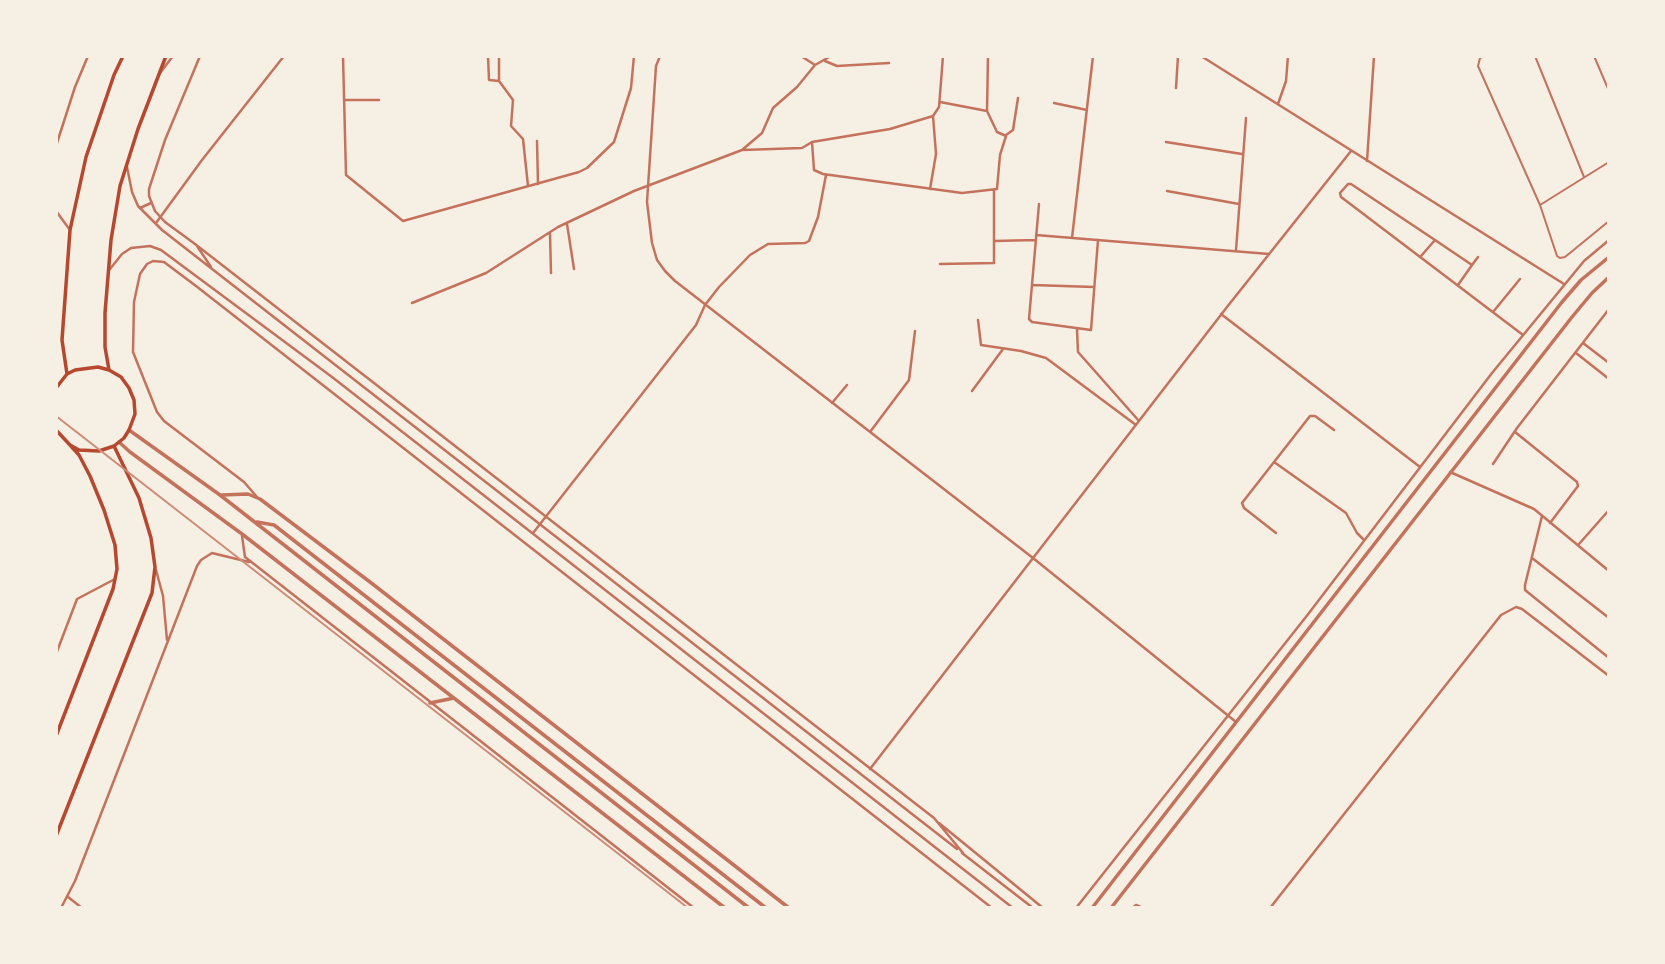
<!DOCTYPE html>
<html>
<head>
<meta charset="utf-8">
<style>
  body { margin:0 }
  #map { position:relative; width:1665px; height:964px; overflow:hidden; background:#f6efe4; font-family:Montserrat,sans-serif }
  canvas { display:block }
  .frame { position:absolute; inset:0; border:58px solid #f6efe4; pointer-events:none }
</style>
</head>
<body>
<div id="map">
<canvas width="1665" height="964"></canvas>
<div class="frame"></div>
</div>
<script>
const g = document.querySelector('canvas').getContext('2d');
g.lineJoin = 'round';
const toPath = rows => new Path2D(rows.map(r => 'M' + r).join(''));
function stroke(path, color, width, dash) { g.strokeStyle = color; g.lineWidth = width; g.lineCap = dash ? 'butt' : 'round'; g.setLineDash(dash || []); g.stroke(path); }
const service = toPath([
  [1485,56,1480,58,1478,66,1540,205,1557,256,1560,258,1565,257,1609,221],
  [1535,56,1584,177],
  [1594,56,1609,91],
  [1540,205,1609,162]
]);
const minor = toPath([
  [200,56,165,140,149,189,149,196,155,211,165,222,195,244,934,818,963,853],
  [343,56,346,175,403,221,579,172,587,168,614,142,631,88,634,56],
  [488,56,489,80,499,81],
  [499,56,499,81,513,100,511,126,523,139,528,186],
  [660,56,656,66,647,202,652,243,657,260,665,271,675,281,1033,558,1236,722],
  [801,56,815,65],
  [1201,56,1564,284],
  [825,61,837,66,889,63],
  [160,73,173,56],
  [1176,88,1178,56],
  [345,100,379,100],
  [940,102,987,111],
  [1054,103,1087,110],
  [1278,104,1286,81,1288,56],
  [1006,135,1013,130,1018,98],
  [537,141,538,184],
  [812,142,814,170,823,174,962,193,997,189,1000,155,1006,136,997,132,987,111,988,56],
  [1166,142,1242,154],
  [56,146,75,87,88,56],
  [742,150,802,148,812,142,890,129,933,116,939,107,943,56],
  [1367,161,1374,56],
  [127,167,132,192,138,206,162,230,957,849],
  [930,189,936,154,933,116],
  [1167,191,1239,204],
  [1039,204,1029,319,1032,322,1091,330,1098,240],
  [140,208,151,203],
  [56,211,70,230],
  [156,223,202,160,284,56],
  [567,224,574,269],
  [550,234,551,273],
  [1036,235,1269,254],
  [1072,238,1093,56],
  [1435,240,1472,265,1458,285],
  [994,241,1035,240],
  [197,246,211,267],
  [1236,250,1246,118],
  [1421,256,1435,240,1351,184,1348,184,1340,193,1341,197,1523,335],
  [940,264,994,263,994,190],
  [1472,265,1478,257],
  [110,269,122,254,131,248,150,246,161,250,332,377,1013,908],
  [1032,285,1094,287],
  [412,303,486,273,558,227,634,191,742,150,762,133,773,108,797,87,815,65,831,56],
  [1493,312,1520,279],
  [1221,314,1420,467],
  [978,320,981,345,1021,351,1046,358,1136,425],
  [1077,329,1078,352,1139,421],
  [1583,343,1609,363],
  [1576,353,1609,379],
  [972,391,1003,349],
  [832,403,847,385],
  [870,432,909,380,915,331],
  [1515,432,1577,482,1578,486,1550,523],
  [1274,462,1346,513,1357,533,1364,540],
  [1493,464,1517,428,1609,309],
  [1450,472,1534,509,1609,571],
  [257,497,244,482,164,421,157,412,133,352,134,302,140,274,147,264,153,261,164,262,196,286,992,908],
  [1542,516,1525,585,1525,590,1609,658],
  [533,533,696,325,705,305,719,287,750,255,768,244,805,243,809,241,818,217,826,175],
  [1276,533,1244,508,1242,503,1310,416,1315,416,1334,430],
  [242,536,245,557,694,908],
  [1579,544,1609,510],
  [1532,558,1609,618],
  [156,570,163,596,167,640],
  [56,654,77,599,115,579],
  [870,769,1227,307,1351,151],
  [939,823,1043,908],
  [962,853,1033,908],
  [68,897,82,908],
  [61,908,75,881,197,566,201,560,212,553,249,562],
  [1076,908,1309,613,1492,373,1584,261,1609,240],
  [1132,908,1136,905,1143,908],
  [1270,908,1501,615,1516,607,1522,609,1609,676]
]);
const tertiary = toPath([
  [129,430,220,495,749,908],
  [119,442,130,452,242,534,725,908],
  [222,495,248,494,260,499,370,582,789,908],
  [257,522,274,525,766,908],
  [430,703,454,698],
  [1092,908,1562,302,1581,280,1609,257],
  [1111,908,1572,317,1592,293,1609,277]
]);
const secondary = toPath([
  [109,370,105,347,105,313,111,240,120,186,138,129,166,56],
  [67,374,62,340,70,230,86,157,114,75,123,56],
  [56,388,67,374,75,370,98,367,109,370,121,377,129,388,134,400,135,414,129,430,124,438,114,446,99,451,79,450,70,445,56,430],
  [56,736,113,589,117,569,115,545,104,510,90,476,79,455,70,445],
  [56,836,152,593,155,567,151,538,139,498,114,446]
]);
const rail = toPath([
  [56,416,688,908]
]);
stroke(service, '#c5725c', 2);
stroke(minor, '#c5725c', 2.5);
stroke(tertiary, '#c5725c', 3.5);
stroke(secondary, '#b5482f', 3.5);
stroke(rail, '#cf8b77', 2);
</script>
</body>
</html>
